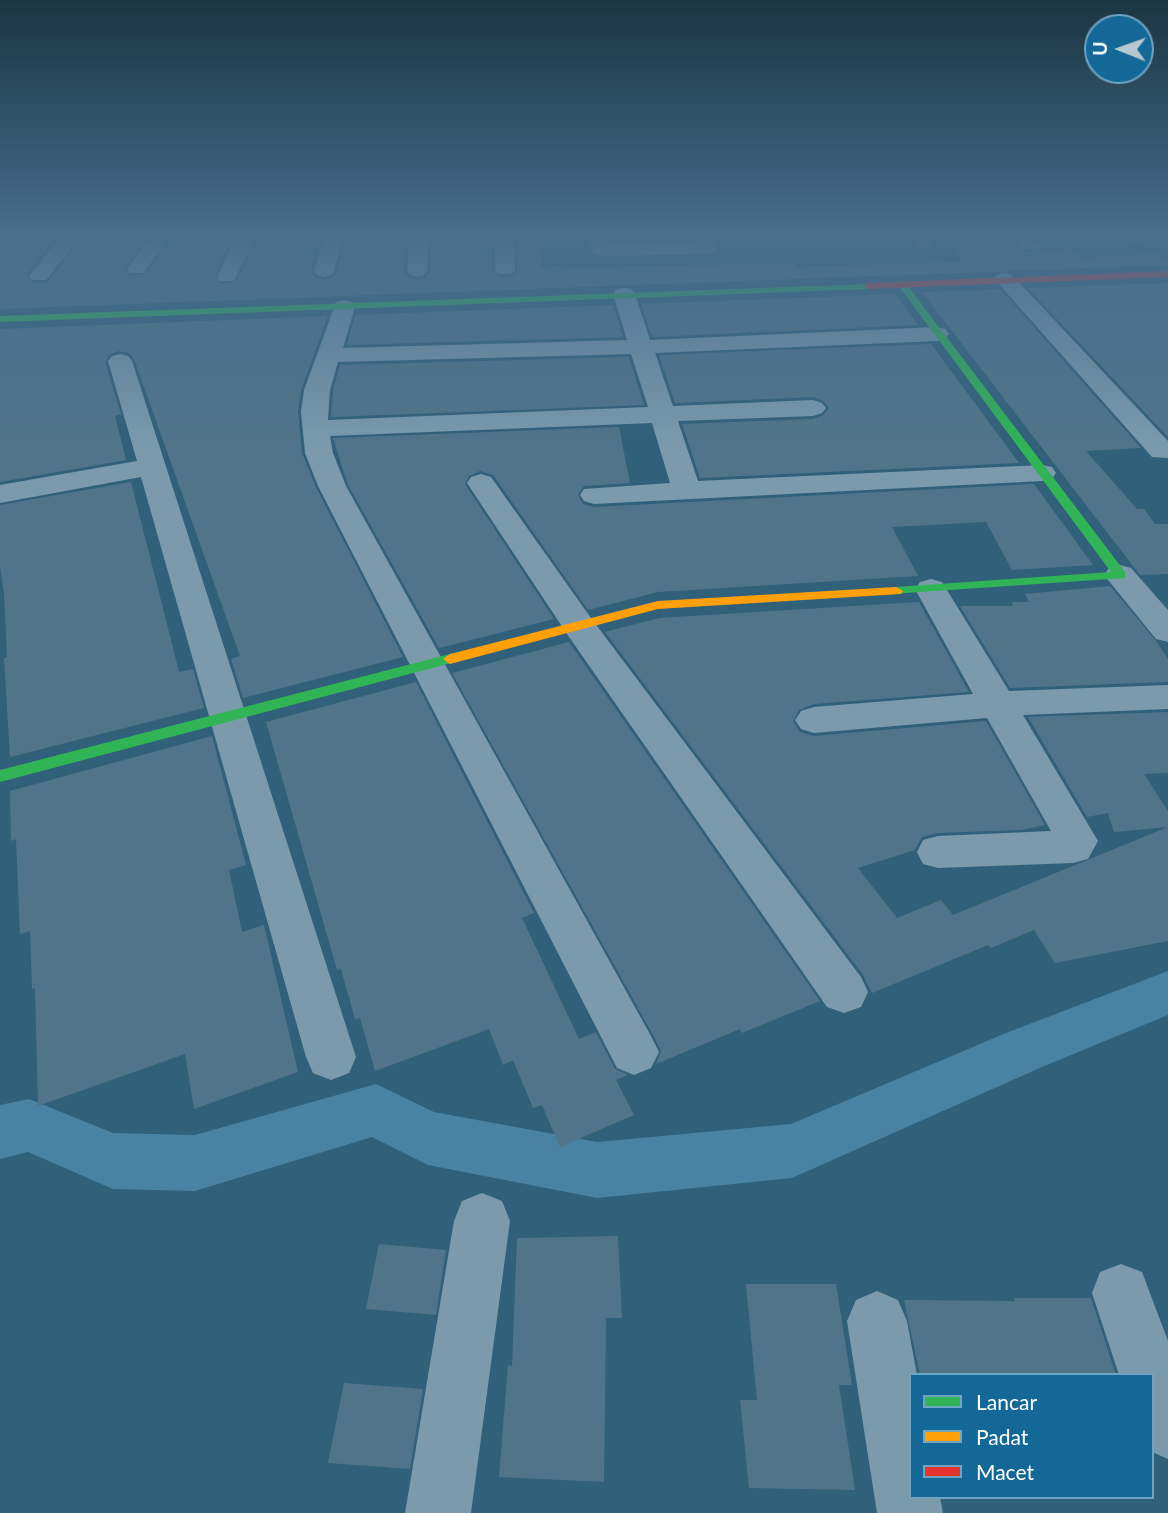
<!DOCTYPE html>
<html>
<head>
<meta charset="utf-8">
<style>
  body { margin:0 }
  #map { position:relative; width:1168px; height:1513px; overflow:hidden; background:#31607a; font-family:Lato,sans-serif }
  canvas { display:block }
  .legend { position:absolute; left:909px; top:1373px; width:245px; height:126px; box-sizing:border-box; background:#136898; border:2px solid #71a4c1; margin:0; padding:9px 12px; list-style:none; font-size:21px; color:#fff }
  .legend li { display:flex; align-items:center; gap:14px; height:35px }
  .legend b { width:35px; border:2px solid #71a4c1 }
  .north { position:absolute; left:1084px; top:14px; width:70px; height:70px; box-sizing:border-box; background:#136898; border:2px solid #71a4c1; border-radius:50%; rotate:271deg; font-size:19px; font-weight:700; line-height:28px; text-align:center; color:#fff }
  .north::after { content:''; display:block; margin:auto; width:24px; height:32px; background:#b7c7d0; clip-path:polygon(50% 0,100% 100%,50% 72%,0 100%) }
</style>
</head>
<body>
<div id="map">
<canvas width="1168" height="1513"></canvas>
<ul class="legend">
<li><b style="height:9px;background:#30b455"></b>Lancar</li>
<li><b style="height:9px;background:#ff9f0a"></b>Padat</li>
<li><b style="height:9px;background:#e5322d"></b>Macet</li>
</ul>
<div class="north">U</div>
</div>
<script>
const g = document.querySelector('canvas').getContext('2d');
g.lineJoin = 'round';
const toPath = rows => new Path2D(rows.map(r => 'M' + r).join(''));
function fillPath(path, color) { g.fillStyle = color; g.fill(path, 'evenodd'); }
const canal = toPath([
  [1168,971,1168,1015,1042,1067,792,1178,597,1198,428,1165,372,1137,195,1191,113,1189,28,1152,0,1159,0,1105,29,1099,113,1133,195,1135,376,1084,434,1112,597,1142,791,1124,1006,1033,1168,971]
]);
const building = toPath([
  [0,238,56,238,27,274,32,283,48,282,81,238,146,238,125,267,130,276,146,274,171,238,232,238,215,276,220,284,236,282,258,238,320,238,311,270,315,277,323,280,332,278,336,273,345,238,407,238,404,271,408,277,416,280,425,278,430,271,430,238,493,238,492,270,498,277,512,277,517,272,516,238,543,238,541,267,566,266,567,268,795,263,797,267,956,262,961,261,947,242,1014,241,1024,252,1074,249,1084,258,1157,253,1168,260,1168,265,0,309],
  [1168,283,1168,437,1028,288],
  [1000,289,1141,448,1086,451,1137,509,1144,509,1155,524,1168,524,1168,574,1140,575,1133,566,922,292],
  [895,294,918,325,652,337,641,304],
  [613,305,623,337,347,345,355,315],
  [328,316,301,390,298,412,302,453,316,487,403,657,243,698,231,659,240,656,134,359,129,353,119,351,110,354,105,362,121,414,115,416,126,460,0,482,0,329],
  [931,344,1019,463,700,478,682,424,813,419,823,415,829,408,823,401,813,397,675,403,659,355],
  [629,357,644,405,331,417,333,390,340,365],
  [619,427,630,483,584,486,578,494,583,504,594,507,1034,484,1093,565,1012,570,986,522,892,527,918,576,658,592,588,610,493,475,480,471,469,476,465,484,554,619,439,648,348,485,333,438],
  [131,482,179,672,193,669,204,708,10,757,4,658,7,657,4,593,0,567,0,505],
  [1110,586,1157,642,1168,659,1168,682,1010,688,960,606,1013,606,1012,602,1029,602,1025,594],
  [919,602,969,692,814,704,799,710,793,721,800,732,814,736,986,721,1045,825,1021,830,937,833,922,837,915,850,858,868,897,918,941,900,953,915,1168,827,1114,832,1108,813,1087,817,1028,717,1168,712,1168,773,1144,774,1168,811,1168,941,1055,963,1034,930,991,948,988,945,872,993,863,975,605,632,659,618],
  [569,642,820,1001,742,1033,740,1029,656,1064,661,1051,653,1035,452,673],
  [416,682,534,913,522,918,579,1039,596,1032,615,1069,628,1075,616,1080,634,1115,560,1147,542,1105,533,1108,513,1060,503,1065,489,1029,375,1071,360,1018,355,1019,341,969,337,970,266,722],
  [212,736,246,865,229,870,242,932,264,925,298,1072,194,1109,185,1054,38,1106,35,988,32,989,30,931,20,934,16,839,11,841,10,791],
  [618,1236,622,1318,606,1318,604,1482,499,1477,508,1365,512,1366,517,1238],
  [379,1244,446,1250,436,1315,366,1309],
  [746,1284,836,1284,852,1385,839,1385,855,1490,749,1488,740,1400,757,1400],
  [1014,1298,1091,1298,1116,1375,920,1375,904,1300,1015,1301],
  [344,1383,423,1389,410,1469,328,1463]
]);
const street = toPath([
  [59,238,79,238,46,280,32,280,29,276,59,238],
  [149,238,168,238,144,273,130,273,127,269,149,238],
  [235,238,255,238,234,281,220,281,217,277,235,238],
  [323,238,343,238,334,271,331,275,324,277,317,275,314,271,323,238],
  [409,238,428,238,427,271,424,275,417,277,410,275,407,271,409,238],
  [495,238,514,238,515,270,512,274,498,274,495,270,495,238],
  [590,238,608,238,610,244,695,242,694,238,712,238,717,248,714,252,707,254,601,256,594,254,591,250,590,238],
  [911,238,931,238,935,243,925,249,918,247,911,238],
  [1014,238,1035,238,1041,245,1038,249,1024,249,1014,238],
  [1121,238,1143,238,1145,240,1135,246,1124,242,1121,238],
  [1005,273,1012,275,1168,441,1168,458,1152,457,998,283,994,279,998,275,1005,273],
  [624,288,632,289,635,294,650,340,937,327,945,329,949,334,945,339,937,341,655,353,673,406,813,400,822,403,826,408,822,413,813,416,678,421,698,481,1042,465,1052,467,1056,473,1052,479,1042,481,594,504,584,501,580,495,584,489,670,483,652,423,330,436,333,453,346,486,651,1036,659,1052,651,1068,634,1075,617,1068,318,486,305,453,301,412,304,390,336,302,344,300,352,302,355,307,343,348,627,340,613,294,616,289,624,288],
  [631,354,648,407,328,420,330,390,338,362,631,354],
  [120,354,128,356,132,361,356,1057,349,1073,331,1080,313,1073,306,1057,141,477,0,503,0,485,137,461,108,361,112,356,120,354],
  [481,474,491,477,591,618,861,977,868,992,861,1007,844,1013,827,1007,567,634,467,483,471,477,481,474],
  [1120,565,1131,568,1168,610,1168,642,1156,639,1104,575,1109,568,1120,565],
  [931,579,942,582,1009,691,1168,685,1168,709,1023,715,1098,841,1088,859,1073,863,938,868,923,864,917,852,923,840,938,836,1051,831,987,718,814,733,801,729,795,720,801,711,814,707,973,694,915,589,920,582,931,579],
  [482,1193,502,1201,510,1221,471,1513,405,1513,454,1221,462,1201,482,1193],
  [1121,1264,1142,1272,1168,1341,1168,1459,1152,1452,1152,1375,1119,1375,1092,1293,1100,1272,1121,1264],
  [877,1291,898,1300,907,1321,917,1375,911,1375,911,1497,940,1497,943,1513,877,1513,847,1321,856,1300,877,1291]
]);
const fast = toPath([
  [898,281,904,281,1125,572,1125,578,891,594,889,591,896,587,1111,572,898,285,898,281],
  [871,284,872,286,868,289,0,322,0,316,871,284],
  [450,654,455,656,457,659,455,662,0,782,0,770,450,654]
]);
const slow = toPath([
  [896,587,903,591,901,594,658,609,450,664,443,659,450,654,658,601,896,587]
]);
const jam = toPath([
  [1168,271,1168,277,868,289,864,286,868,283,1168,271]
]);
fillPath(canal, '#4982a3');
fillPath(building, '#50758a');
fillPath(street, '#7b9bad');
fillPath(fast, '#30b455');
fillPath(slow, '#ff9f0a');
fillPath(jam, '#e5322d');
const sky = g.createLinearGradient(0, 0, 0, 449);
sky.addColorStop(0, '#1b3543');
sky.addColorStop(0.53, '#486f8d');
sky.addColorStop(1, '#486f8d00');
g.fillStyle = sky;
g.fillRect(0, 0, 1168, 449);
</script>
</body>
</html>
